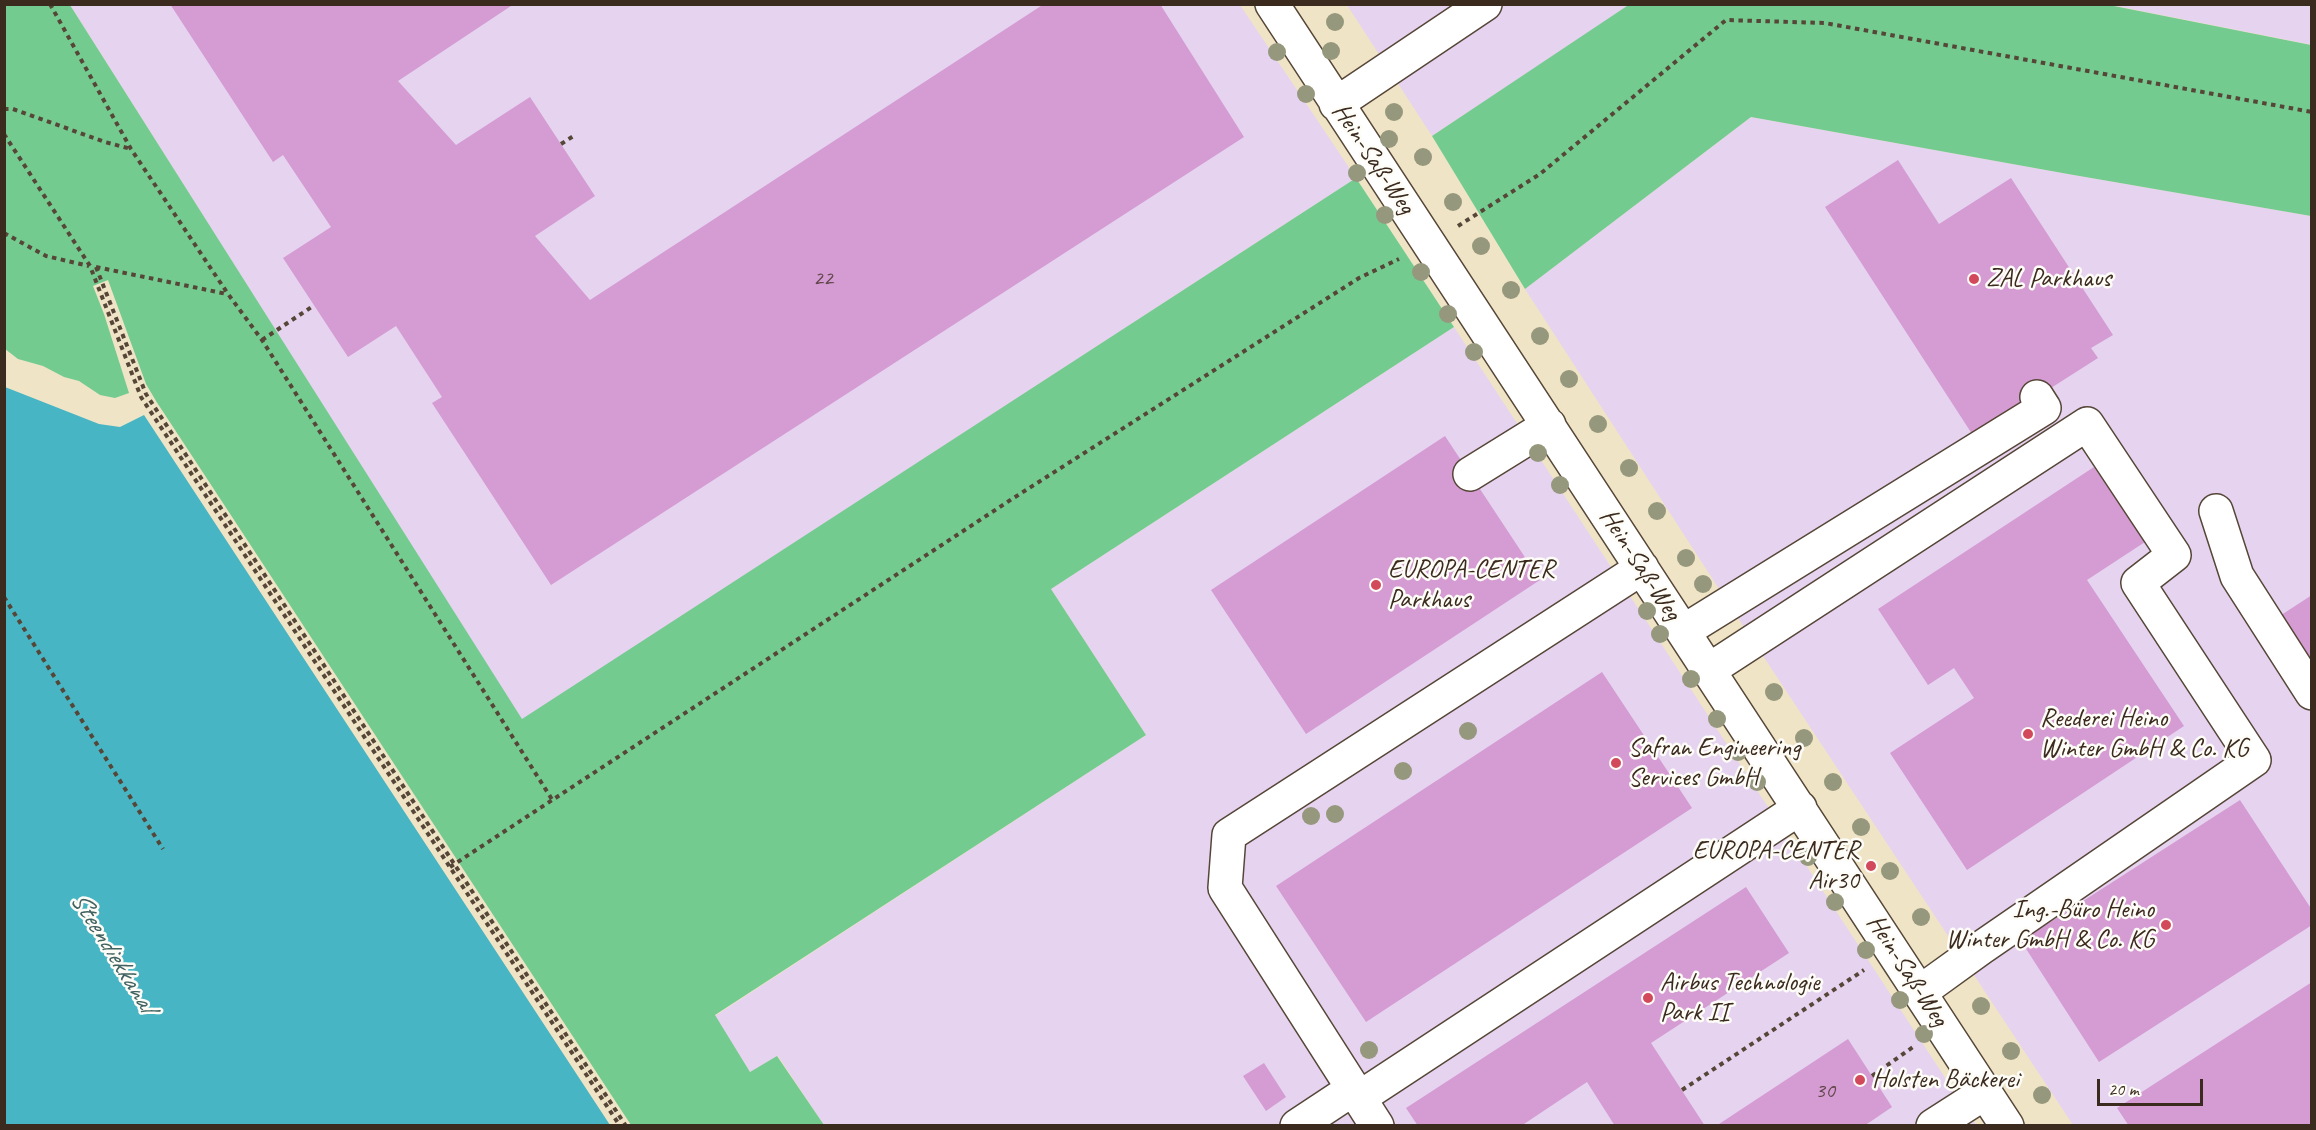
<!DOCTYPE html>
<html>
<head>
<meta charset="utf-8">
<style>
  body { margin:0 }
  #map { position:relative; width:2316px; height:1130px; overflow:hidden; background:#f0e4c7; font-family:Caveat,sans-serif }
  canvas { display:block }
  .frame { position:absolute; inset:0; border:6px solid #3b2a1e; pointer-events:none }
  .scale { position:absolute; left:2097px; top:1079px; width:106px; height:27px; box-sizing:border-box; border:3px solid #3b2a1e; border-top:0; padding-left:8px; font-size:18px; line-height:21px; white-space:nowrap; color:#3b2a1e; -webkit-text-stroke:4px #fdfcf7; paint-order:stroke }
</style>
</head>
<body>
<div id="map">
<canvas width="2316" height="1130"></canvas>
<div class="frame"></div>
<div class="scale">20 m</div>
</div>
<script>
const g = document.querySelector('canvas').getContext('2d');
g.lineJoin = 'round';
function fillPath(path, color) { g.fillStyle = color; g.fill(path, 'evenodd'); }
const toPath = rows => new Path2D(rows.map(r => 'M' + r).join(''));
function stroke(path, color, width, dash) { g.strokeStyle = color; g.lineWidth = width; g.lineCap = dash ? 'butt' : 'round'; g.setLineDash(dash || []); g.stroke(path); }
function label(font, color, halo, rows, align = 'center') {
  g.font = font + ' Caveat,sans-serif'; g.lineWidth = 5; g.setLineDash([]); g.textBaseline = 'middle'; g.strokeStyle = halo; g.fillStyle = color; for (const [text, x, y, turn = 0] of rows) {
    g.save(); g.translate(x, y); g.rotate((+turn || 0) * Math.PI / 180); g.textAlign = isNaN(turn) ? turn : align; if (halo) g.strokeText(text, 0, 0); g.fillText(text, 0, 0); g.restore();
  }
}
const built = toPath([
  [70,5,1240,5,1356,178,522,720],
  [1347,5,1630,5,1432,136],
  [2111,5,2311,5,2311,45,2303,43],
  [1751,117,2068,174,2311,216,2311,1125,2073,1125,1734,612,1525,289],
  [1454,327,1976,1125,824,1125,778,1056,750,1072,715,1016,1146,735,1051,589]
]);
const green = toPath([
  [5,4,70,5,522,719,1356,178,1454,327,1051,589,1146,735,715,1015,750,1072,777,1056,824,1125,631,1125,156,401,146,384,108,280,93,286,104,314,129,393,115,398,100,395,79,381,64,377,43,366,18,359,5,349],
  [1630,4,2109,5,2311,45,2311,216,2068,174,1751,117,1525,289,1432,136]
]);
const water = toPath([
  [5,387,99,424,120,427,144,415,610,1125,5,1125]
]);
const building = toPath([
  [170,4,514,4,398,81,456,145,530,97,595,196,535,236,590,300,1044,4,1160,4,1244,137,551,585,432,403,442,397,396,326,348,357,283,258,331,227,283,155,273,162],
  [1898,160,1939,224,2011,178,2113,335,2091,348,2098,358,1974,437,1825,207],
  [1445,436,1540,580,1306,734,1211,590],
  [2094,467,2145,542,2087,580,2184,726,1967,870,1890,753,1974,698,1954,668,1928,685,1878,609],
  [2312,595,2312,682,2272,621],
  [1602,672,1692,808,1366,1022,1276,886],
  [2240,800,2312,910,2312,925,2099,1062,2021,941],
  [1746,887,1789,953,1651,1043,1705,1126,1615,1126,1587,1082,1521,1126,1418,1126,1406,1108],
  [2312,982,2312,1126,2129,1126,2117,1108],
  [1848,1039,1892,1107,1864,1126,1716,1126],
  [1264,1063,1286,1097,1266,1111,1243,1076]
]);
const path = toPath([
  [50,4,131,149,228,294,262,340,553,801],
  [4,109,13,109,105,142,131,149],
  [4,134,90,266,141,397,620,1126],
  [561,144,575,135],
  [1458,226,1540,174,1726,20,1825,23,2312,112],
  [4,233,46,256,89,266],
  [96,267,146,394,626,1126],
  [96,267,227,294],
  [262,340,313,306],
  [4,597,163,849],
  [450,867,1012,499,1359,278,1399,259],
  [1872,1076,1913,1047],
  [1682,1090,1864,970]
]);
const minor = toPath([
  [1272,4,2007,1126],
  [1336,104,1485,4],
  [1470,474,1549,425],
  [2216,511,2237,576,2312,693],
  [1684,631,2044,408,2037,397],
  [1709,670,2087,424,2174,555,2138,583,2254,760,1981,948,1920,992],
  [1359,1098,1800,808],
  [1297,1126,1353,1089],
  [1377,1126,1225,888,1229,835,1642,568],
  [1933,1126,1986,1092]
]);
const trees = [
  [1335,22],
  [1331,51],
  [1277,52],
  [1306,94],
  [1394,112],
  [1389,139],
  [1423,157],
  [1357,173],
  [1453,202],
  [1385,215],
  [1481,246],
  [1421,272],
  [1511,290],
  [1448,314],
  [1540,336],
  [1474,352],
  [1569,379],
  [1598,424],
  [1538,453],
  [1629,468],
  [1560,485],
  [1657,511],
  [1686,558],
  [1703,584],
  [1647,611],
  [1660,634],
  [1691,679],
  [1774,692],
  [1717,719],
  [1468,731],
  [1804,738],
  [1738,752],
  [1403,771],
  [1757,782],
  [1833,782],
  [1335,814],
  [1311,816],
  [1861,827],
  [1808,857],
  [1890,871],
  [1835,902],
  [1921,917],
  [1866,950],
  [1900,1000],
  [1981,1006],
  [1924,1034],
  [1369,1050],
  [2011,1051],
  [2042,1095]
];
const markers = [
  [1974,279,6,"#d1495b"],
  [1376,585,6,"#d1495b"],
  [2028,734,6,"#d1495b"],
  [1616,763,6,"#d1495b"],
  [1871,866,6,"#d1495b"],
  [2166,925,6,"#d1495b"],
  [1648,998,6,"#d1495b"],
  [1860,1080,6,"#d1495b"]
];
const numberNames = [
  ["22",823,279],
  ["30",1825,1091]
];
const streetNames = [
  ["Hein-Saß-Weg",1373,159,56],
  ["Hein-Saß-Weg",1640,565,57],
  ["Hein-Saß-Weg",1907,971,57]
];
const poiNames = [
  ["ZAL Parkhaus",1986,279],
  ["EUROPA-CENTER",1388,570],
  ["Parkhaus",1388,600],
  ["Reederei Heino",2040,719],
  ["Winter GmbH & Co. KG",2040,749],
  ["Safran Engineering",1628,748],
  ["Services GmbH",1628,778],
  ["EUROPA-CENTER",1859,851,"right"],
  ["Air30",1859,881,"right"],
  ["Ing.-Büro Heino",2154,910,"right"],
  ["Winter GmbH & Co. KG",2154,940,"right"],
  ["Airbus Technologie",1660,983],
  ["Park II",1660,1013],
  ["Holsten Bäckerei",1872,1080]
];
const waterNames = [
  ["Steendiekkanal",112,952,58]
];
fillPath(built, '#e6d3f0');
fillPath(green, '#74cb90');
fillPath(water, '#47b5c3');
fillPath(building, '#d49cd2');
stroke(minor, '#564637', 36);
stroke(path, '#564637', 4, [4.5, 4.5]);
stroke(minor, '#fff', 33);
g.fillStyle = '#96987d';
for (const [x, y] of trees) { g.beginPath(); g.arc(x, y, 9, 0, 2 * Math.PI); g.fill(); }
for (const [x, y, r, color] of markers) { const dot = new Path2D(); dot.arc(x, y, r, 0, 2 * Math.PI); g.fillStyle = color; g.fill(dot); stroke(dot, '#fdfcf7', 2); }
label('22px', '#61464b', null, numberNames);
label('26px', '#3b2a1e', '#fdfcf7', streetNames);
label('26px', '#3b2a1e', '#fdfcf7', poiNames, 'left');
label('italic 27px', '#406260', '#fdfcf7', waterNames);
</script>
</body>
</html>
